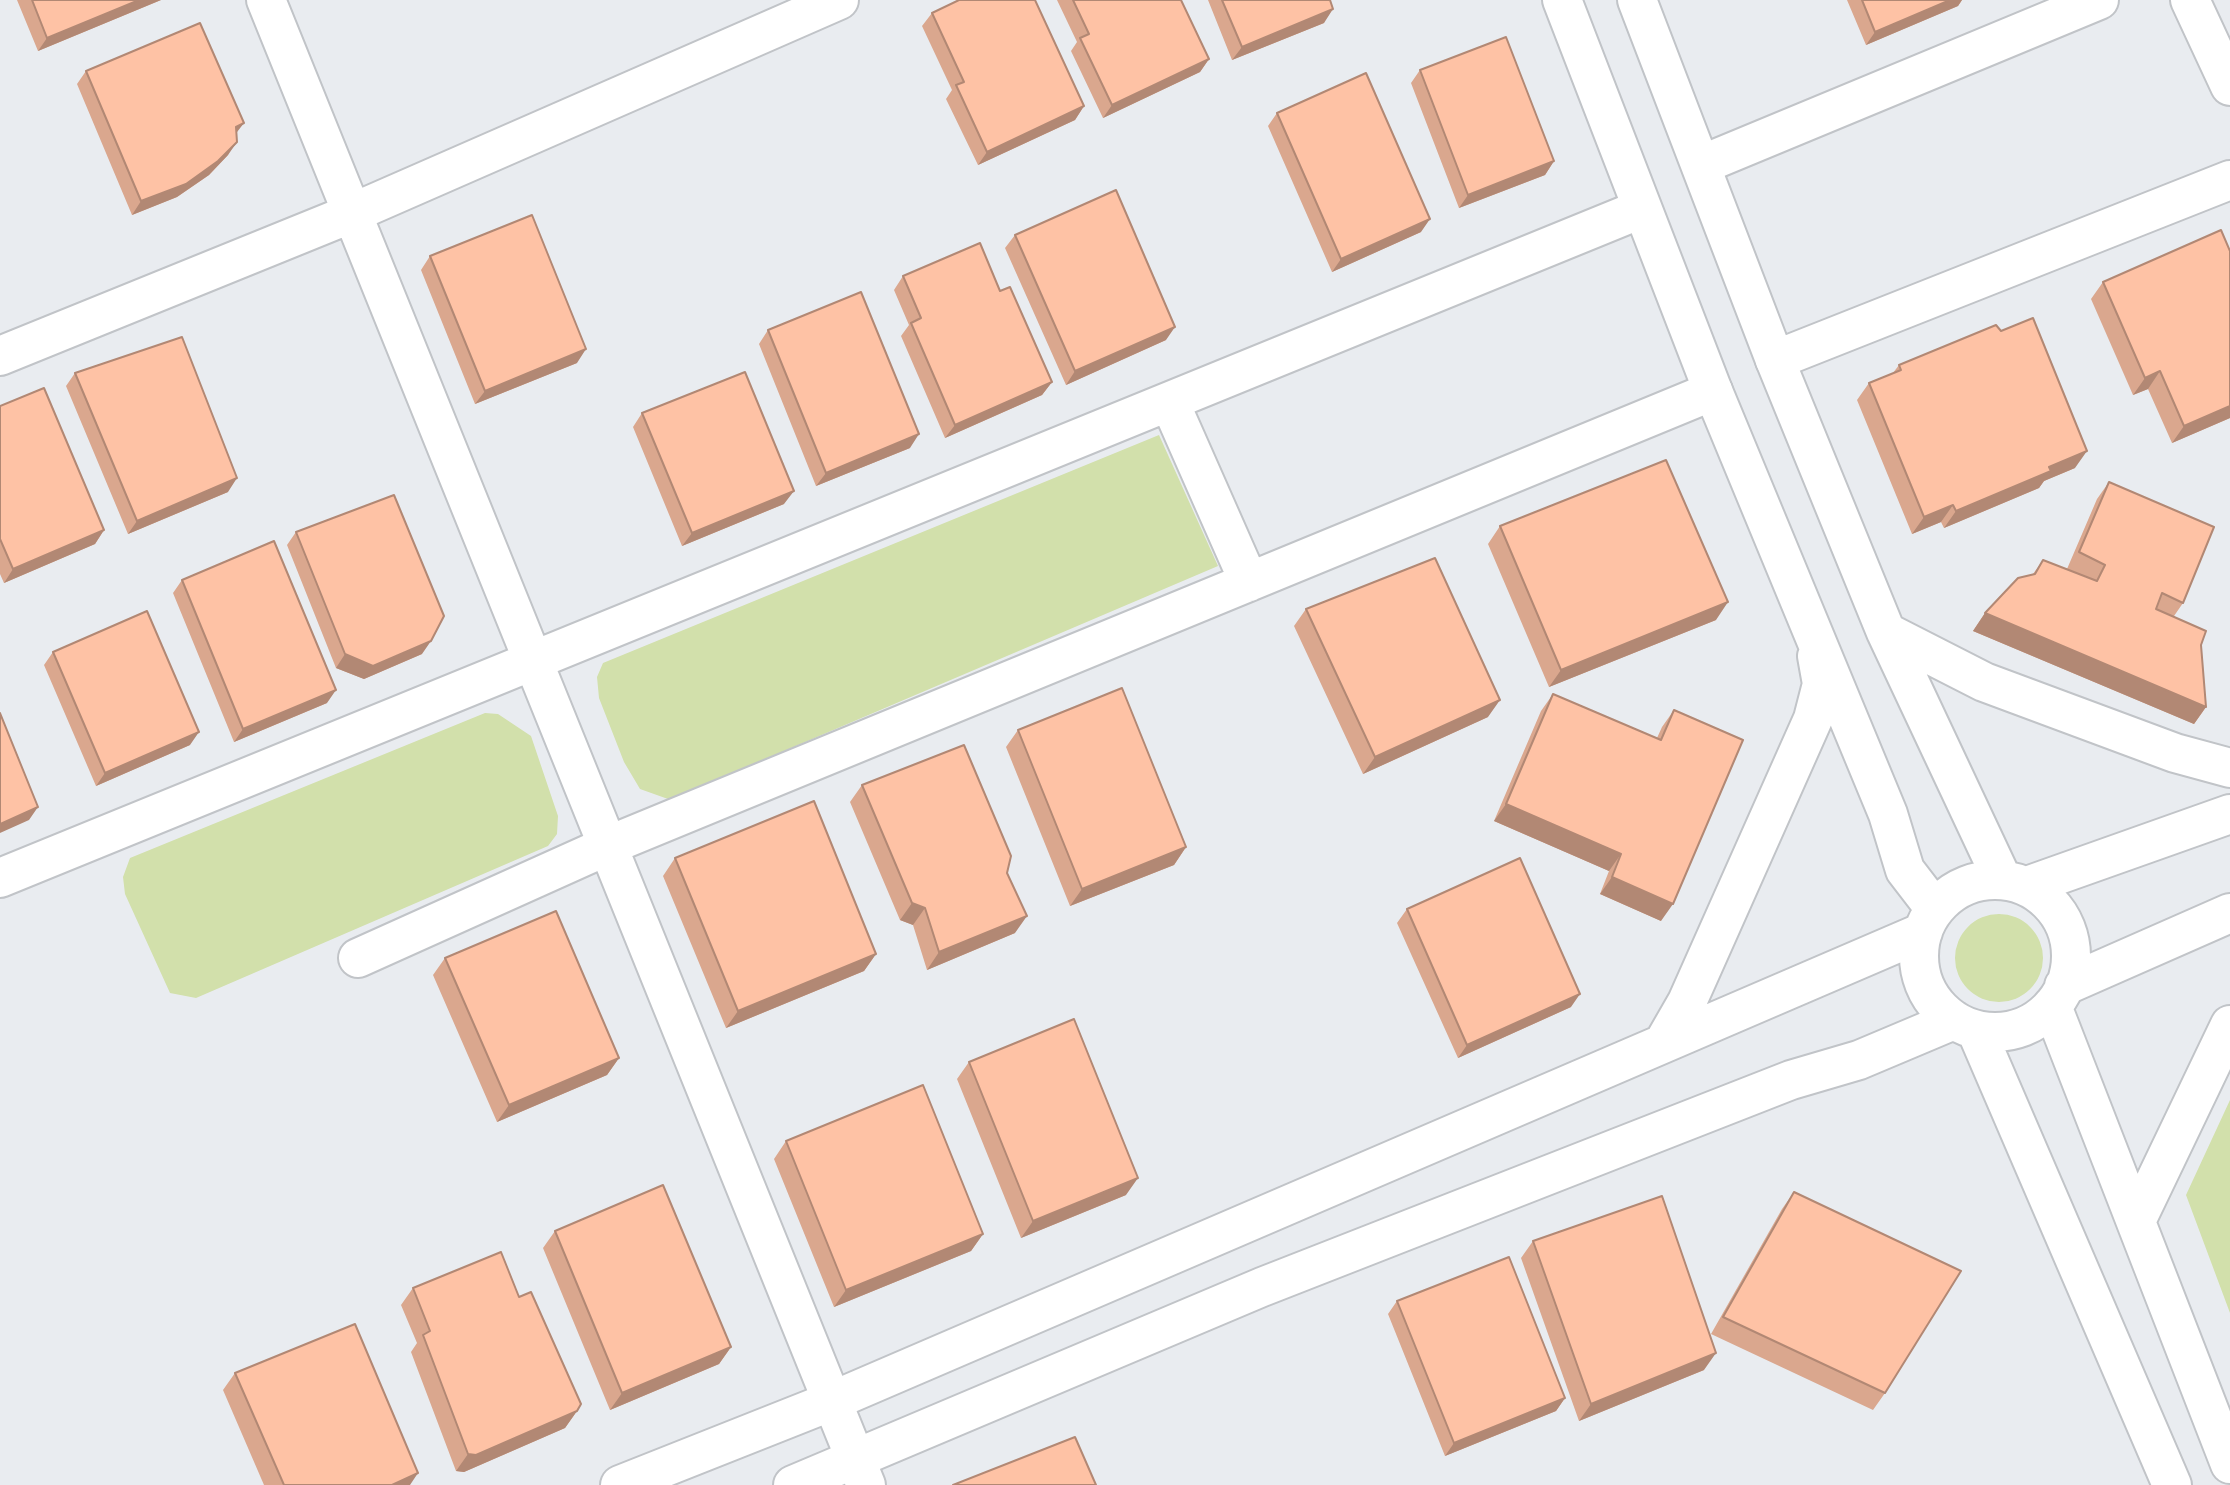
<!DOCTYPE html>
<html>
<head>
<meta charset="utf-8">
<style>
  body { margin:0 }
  canvas { display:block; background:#e9ecf0 }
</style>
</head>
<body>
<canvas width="2230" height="1485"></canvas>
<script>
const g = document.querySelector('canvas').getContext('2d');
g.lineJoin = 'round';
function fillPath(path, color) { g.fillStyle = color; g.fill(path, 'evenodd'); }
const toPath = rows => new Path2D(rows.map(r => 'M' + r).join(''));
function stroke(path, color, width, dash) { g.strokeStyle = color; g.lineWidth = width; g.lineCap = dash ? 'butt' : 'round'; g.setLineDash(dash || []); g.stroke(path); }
const green = toPath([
  [1159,435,1218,566,702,786,668,799,640,789,624,762,599,698,597,677,603,663],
  [485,713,498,714,531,736,558,816,557,834,548,846,196,998,170,993,125,894,123,877,130,858],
  '1955 958a44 44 0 1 1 88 0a44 44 0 1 1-88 0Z',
  [2230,1100,2230,1313,2186,1195]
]);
const street = toPath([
  [266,0,866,1485],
  [2190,0,2230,86],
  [1701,165,2099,0],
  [0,356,350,214,839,0],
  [1775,360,2230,180],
  [1170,403,1249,582],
  [0,878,1641,209],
  [358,958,607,846,1713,391]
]);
const secondary = toPath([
  [1562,0,1713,391,1888,814,1905,870,1935,909],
  [1637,0,1775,360,1886,632,2002,879],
  [1886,632,1984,682,2175,753,2230,768],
  '1919 956a76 76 0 1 1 152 0a76 76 0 1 1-152 0Z',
  [2027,886,2230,814],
  [2064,986,2230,913],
  [2052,1006,2230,1464],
  [1976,1030,2172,1485],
  [1664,1042,1687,1002,1813,719,1822,684,1817,656],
  [2137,1219,2230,1025],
  [620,1485,832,1401,1923,932],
  [793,1485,1262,1287,1791,1080,1859,1060,1954,1020]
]);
const wall = toPath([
  [17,0,161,0,38,51],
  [1057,0,1181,0,1209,59,1200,72,1103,118,1071,51,1077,42],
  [1208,0,1330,0,1324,23,1232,60],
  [1847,0,1962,0,1958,6,1866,45],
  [932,13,1084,106,1075,120,978,165,946,99,952,90,922,26],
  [1420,70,1554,161,1545,175,1459,208,1411,83],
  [86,71,236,133,228,155,209,175,177,197,132,215,77,84],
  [1277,113,1421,232,1332,272,1268,126],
  [1015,235,1166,340,1066,385,1005,248],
  [2230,251,2230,418,2172,443,2148,389,2133,395,2091,299,2103,282],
  [430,256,577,363,475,404,421,270],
  [903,276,1000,291,1052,382,1042,395,945,438,901,336,909,325,894,290],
  [768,330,910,448,816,486,759,344],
  [1899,365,2075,468,2044,481,2039,488,1944,528,1941,522,1912,534,1857,400,1869,383,1893,373],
  [75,373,228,492,128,534,66,386],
  [0,406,104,530,95,544,4,583,0,574],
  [642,413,784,504,682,546,633,427],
  [2109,482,2183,603,2174,616,2201,645,2206,707,2194,724,1973,631,1985,613,2033,574,2043,560,2067,569,2097,499],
  [1500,526,1716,620,1549,687,1488,544],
  [296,532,422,654,364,679,336,668,287,545],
  [182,580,327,703,234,742,173,593],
  [1306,609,1488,717,1363,774,1294,626],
  [53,652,190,745,96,786,44,665],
  [1553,694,1657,738,1662,727,1674,710,1661,921,1600,894,1609,871,1494,821,1541,711],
  [1018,730,1186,847,1174,865,1070,906,1006,747],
  [862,785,1007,873,1015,933,927,970,913,925,900,920,850,802],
  [675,858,876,954,864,971,726,1028,663,876],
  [1407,909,1571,1007,1458,1058,1397,923],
  [445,958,619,1058,607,1075,497,1122,433,975],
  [969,1062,1126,1195,1021,1238,957,1079],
  [786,1141,983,1234,971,1251,834,1307,774,1159],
  [1794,1192,1885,1393,1873,1410,1711,1334,1782,1209],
  [555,1231,731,1347,719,1364,610,1410,543,1248],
  [1533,1241,1704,1370,1579,1421,1521,1258],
  [413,1288,519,1297,577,1411,565,1428,464,1472,456,1471,411,1352,417,1343,401,1305],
  [1397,1301,1565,1398,1556,1411,1445,1456,1388,1314],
  [235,1373,410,1485,264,1485,223,1390]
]);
const shadedWall = toPath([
  [139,0,161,0,38,51,47,38],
  [1950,0,1962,0,1958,6,1866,45,1875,32],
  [1333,9,1324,23,1232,60,1242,47],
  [1209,59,1200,72,1103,118,1112,105],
  [1084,106,1075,120,978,165,987,152],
  [244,123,234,136,236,127],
  [237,142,228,155,209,175,177,197,132,215,141,201],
  [1554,161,1545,175,1459,208,1468,195],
  [1430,219,1421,232,1332,272,1341,259],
  [1175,327,1166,340,1066,385,1075,371],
  [586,349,577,363,475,404,485,391],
  [2160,371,2148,389,2133,395,2145,378],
  [1052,382,1042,395,945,438,955,425],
  [2230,406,2230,418,2172,443,2184,426],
  [919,434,910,448,816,486,826,473],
  [2087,451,2075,468,2044,481,2039,488,1944,528,1956,511,2049,467],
  [237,478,228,492,128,534,137,521],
  [794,491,784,504,682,546,692,533],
  [1953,505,1941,522,1912,534,1924,517],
  [104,530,95,544,4,583,13,569],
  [1728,602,1716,620,1549,687,1561,670],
  [1985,613,2206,707,2194,724,1973,631],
  [431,641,422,654,364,679,336,668,345,654],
  [336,690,327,703,234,742,243,729],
  [1500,700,1488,717,1363,774,1375,757],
  [199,732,190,745,96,786,105,773],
  [1506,804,1621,854,1609,871,1494,821],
  [38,807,29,820,0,833,0,824],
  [1186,847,1174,865,1070,906,1082,889],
  [1612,877,1673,904,1661,921,1600,894],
  [912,903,925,908,913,925,900,920],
  [1027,916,1015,933,927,970,939,952],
  [876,954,864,971,726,1028,738,1011],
  [1580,994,1571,1007,1458,1058,1467,1045],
  [619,1058,607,1075,497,1122,509,1105],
  [1138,1178,1126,1195,1021,1238,1033,1221],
  [983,1234,971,1251,834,1307,846,1290],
  [731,1347,719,1364,610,1410,622,1393],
  [1716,1353,1704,1370,1579,1421,1591,1404],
  [1565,1398,1556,1411,1445,1456,1454,1443],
  [577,1411,565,1428,464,1472,456,1471,468,1454],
  [418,1473,410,1485,392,1485]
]);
const building = toPath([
  [32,0,139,0,47,38,32,0],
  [959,0,1035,0,1084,106,987,152,956,85,964,82,932,13,959,0],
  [1073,0,1181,0,1209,59,1112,105,1080,38,1089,34,1073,0],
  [1222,0,1330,0,1333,9,1242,47,1222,0],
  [1862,0,1950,0,1875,32,1862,0],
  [200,23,244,123,236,127,237,142,218,161,186,184,141,201,86,71,200,23],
  [1506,37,1554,161,1468,195,1420,70,1506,37],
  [1366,73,1430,219,1341,259,1277,113,1366,73],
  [1116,190,1175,327,1075,371,1015,235,1116,190],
  [532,215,586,349,485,391,430,256,532,215],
  [2221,230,2230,251,2230,406,2184,426,2160,371,2145,378,2103,282,2221,230],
  [980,243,1000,291,1010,287,1052,382,955,425,911,323,921,318,903,276,980,243],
  [861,292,919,434,826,473,768,330,861,292],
  [2033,318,2087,451,2049,467,2051,471,1956,511,1953,505,1924,517,1869,383,1901,370,1899,365,1996,325,2001,331,2033,318],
  [182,337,237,478,137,521,75,373,182,337],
  [745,372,794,491,692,533,642,413,745,372],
  [44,388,104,530,13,569,0,539,0,406,44,388],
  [1666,460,1728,602,1561,670,1500,526,1666,460],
  [2109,482,2214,527,2183,603,2162,593,2156,609,2206,631,2201,645,2206,707,1985,613,2018,578,2035,574,2043,560,2097,581,2105,565,2079,552,2109,482],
  [394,495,444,616,431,641,373,666,345,654,296,532,394,495],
  [274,541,336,690,243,729,182,580,274,541],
  [1435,558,1500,700,1375,757,1306,609,1435,558],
  [147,611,199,732,105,773,53,652,147,611],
  [1122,688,1186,847,1082,889,1018,730,1122,688],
  [1553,694,1661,740,1674,710,1743,740,1673,904,1612,877,1621,854,1506,804,1553,694],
  [0,713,38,807,0,824,0,713],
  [964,745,1011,856,1007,873,1027,916,939,952,925,908,912,903,862,785,964,745],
  [814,801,876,954,738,1011,675,858,814,801],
  [1520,858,1580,994,1467,1045,1407,909,1520,858],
  [556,911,619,1058,509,1105,445,958,556,911],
  [1074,1019,1138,1178,1033,1221,969,1062,1074,1019],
  [923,1085,983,1234,846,1290,786,1141,923,1085],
  [663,1185,731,1347,622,1393,555,1231,663,1185],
  [1794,1192,1961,1271,1885,1393,1723,1317,1794,1192],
  [1662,1196,1716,1353,1591,1404,1533,1241,1662,1196],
  [501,1252,519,1297,531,1292,581,1404,577,1411,476,1455,468,1454,423,1335,430,1331,413,1288,501,1252],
  [1509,1257,1565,1398,1454,1443,1397,1301,1509,1257],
  [355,1324,418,1473,392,1485,284,1485,235,1373,355,1324],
  [1075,1437,1096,1485,953,1485,1075,1437]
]);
fillPath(green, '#d2e0ab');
stroke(street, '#c1c4c8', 42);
stroke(secondary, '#c1c4c8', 42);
stroke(street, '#fff', 38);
stroke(secondary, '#fff', 38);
fillPath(wall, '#daa78e');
fillPath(shadedWall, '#b28874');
fillPath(building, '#fec2a5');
stroke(building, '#b28874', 2);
</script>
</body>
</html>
